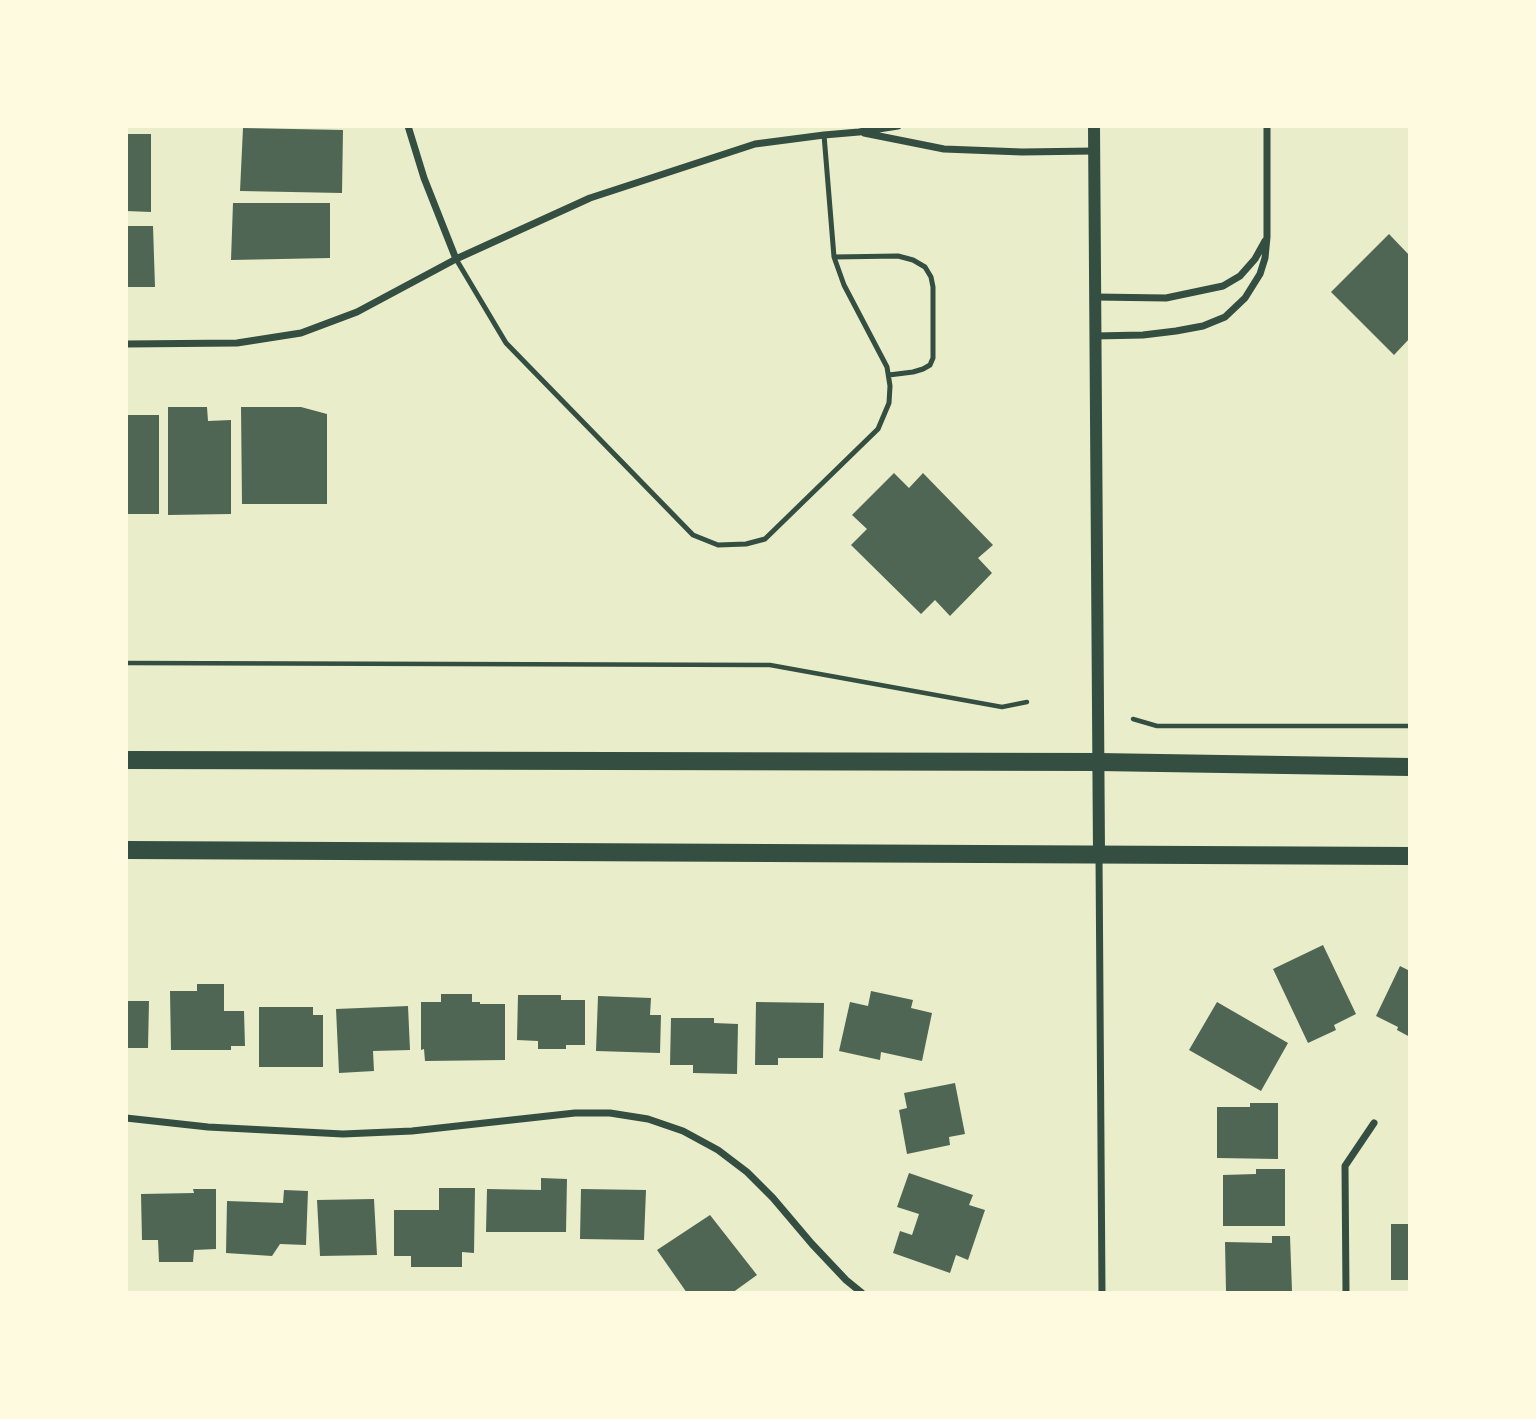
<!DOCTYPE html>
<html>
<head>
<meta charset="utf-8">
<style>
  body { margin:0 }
  #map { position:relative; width:1536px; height:1419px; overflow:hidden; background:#e9edc9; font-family:"Alegreya Sans",sans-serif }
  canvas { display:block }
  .frame { position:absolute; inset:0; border:128px solid #fefae0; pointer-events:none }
</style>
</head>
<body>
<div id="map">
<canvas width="1536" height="1419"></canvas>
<div class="frame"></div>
</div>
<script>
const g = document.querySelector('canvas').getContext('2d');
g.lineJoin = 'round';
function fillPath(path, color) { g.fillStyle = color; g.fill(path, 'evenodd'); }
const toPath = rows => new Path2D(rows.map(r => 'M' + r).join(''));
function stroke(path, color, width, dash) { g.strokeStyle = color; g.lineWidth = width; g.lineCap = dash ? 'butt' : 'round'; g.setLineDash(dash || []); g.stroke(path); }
const building = toPath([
  [243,128,343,130,342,193,240,191],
  [126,134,151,134,151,212,126,211],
  [233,203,330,203,330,258,231,260],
  [126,226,153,226,155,287,126,287],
  [1389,234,1410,256,1410,338,1394,355,1331,292],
  [168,407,207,407,208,421,231,420,231,514,168,515],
  [241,407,301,407,327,414,327,504,242,504],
  [126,415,159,415,159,514,126,514],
  [894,473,909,488,923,473,993,545,978,558,992,573,950,616,935,600,921,614,851,545,867,529,852,515],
  [1323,945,1356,1014,1334,1025,1336,1030,1308,1043,1273,969],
  [1400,966,1410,971,1410,1037,1397,1030,1398,1027,1376,1016],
  [197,984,224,984,224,1011,244,1011,245,1046,231,1046,231,1050,171,1050,170,991,197,991],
  [871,991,913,1000,911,1008,932,1013,922,1061,881,1052,880,1060,839,1051,850,1002,868,1006],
  [441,994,472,994,472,1002,480,1002,480,1004,505,1004,505,1060,425,1061,424,1049,421,1050,421,1002,441,1002],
  [518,995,561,995,561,1000,585,1000,585,1045,566,1045,566,1049,538,1049,538,1041,517,1040],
  [598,996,651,998,650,1015,661,1015,660,1053,596,1051],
  [126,1001,149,1001,148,1048,126,1048],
  [756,1002,824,1003,823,1058,778,1058,778,1065,755,1065],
  [1217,1002,1288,1043,1261,1091,1189,1050],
  [408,1006,410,1050,373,1051,374,1071,339,1073,336,1009],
  [259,1007,313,1007,313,1015,323,1015,323,1067,259,1067],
  [671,1018,714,1018,714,1023,738,1024,737,1074,693,1073,693,1065,670,1065],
  [955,1083,965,1134,949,1137,950,1145,907,1154,899,1110,907,1108,904,1093],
  [1250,1103,1278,1103,1278,1159,1217,1158,1217,1107,1250,1107],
  [1256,1169,1285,1169,1285,1226,1223,1226,1223,1175,1256,1174],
  [909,1173,973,1195,969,1205,985,1210,968,1260,956,1255,950,1273,893,1253,900,1231,912,1235,919,1214,897,1207],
  [541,1178,567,1179,566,1232,486,1232,487,1189,541,1190],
  [126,1182,128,1182,128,1234,126,1234],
  [439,1188,475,1188,474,1253,462,1252,462,1267,411,1267,411,1256,394,1256,394,1210,439,1210],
  [193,1189,216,1189,216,1249,194,1250,193,1262,159,1262,158,1240,142,1240,141,1194,194,1193],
  [581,1189,646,1190,644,1240,580,1239],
  [284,1190,308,1191,306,1245,280,1244,272,1256,226,1253,227,1201,283,1203],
  [374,1199,377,1255,320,1256,317,1200],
  [710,1215,757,1275,732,1293,687,1293,657,1250],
  [1391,1224,1410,1224,1410,1280,1391,1280],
  [1272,1236,1290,1236,1292,1291,1226,1291,1225,1242,1272,1243]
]);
const path = toPath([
  [126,663,770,665,1002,707,1027,702],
  [1133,719,1157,726,1410,726]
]);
const service = toPath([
  [834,257,898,256,913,260,925,267,931,277,933,287,933,358,930,365,923,369,913,372,889,375],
  [456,259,506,343,693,535,718,545,746,544,765,539,878,429,889,403,890,386,887,367,844,285,834,257,824,135]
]);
const minor = toPath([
  [408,126,424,178,456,259],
  [864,133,944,149,1022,152,1094,151],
  [1095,297,1166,298,1223,286,1240,276,1255,259,1265,241],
  [1095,336,1143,335,1176,331,1203,326,1225,317,1245,298,1260,274,1265,258,1267,237,1267,126],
  [126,344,237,343,301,333,357,312,456,259,590,198,755,144,824,135,859,132,898,126],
  [1099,855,1102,1293],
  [126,1118,208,1127,343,1134,412,1131,575,1113,610,1113,648,1119,683,1131,718,1150,747,1172,773,1198,812,1244,846,1280,862,1293],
  [1346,1293,1345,1166,1374,1123]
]);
const tertiary = toPath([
  [1094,126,1099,854]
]);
const primary = toPath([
  [126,760,1098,762,1410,767],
  [126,850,1410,856]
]);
fillPath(building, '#4f6655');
stroke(path, '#344e41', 4.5);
stroke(service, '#344e41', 5);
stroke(minor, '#344e41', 7);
stroke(tertiary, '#344e41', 12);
stroke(primary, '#344e41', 18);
</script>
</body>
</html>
